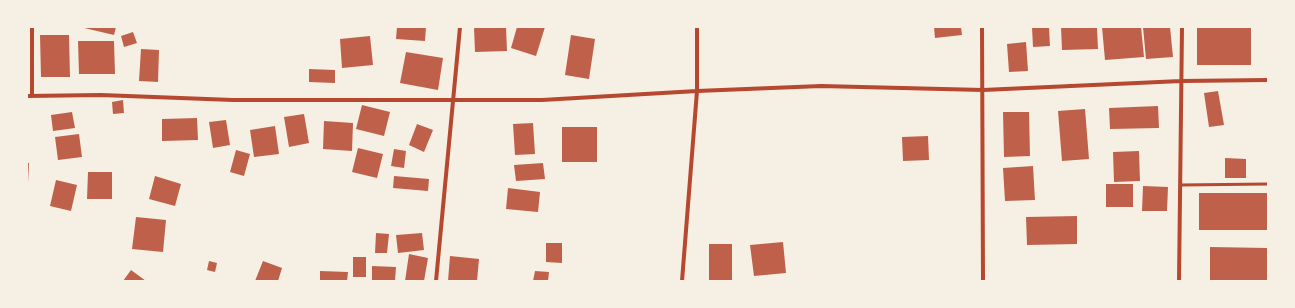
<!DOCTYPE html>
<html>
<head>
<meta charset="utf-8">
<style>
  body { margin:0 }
  #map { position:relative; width:1295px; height:308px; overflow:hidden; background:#f6efe4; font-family:Karla,sans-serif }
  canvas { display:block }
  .frame { position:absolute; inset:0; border:28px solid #f6efe4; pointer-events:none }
</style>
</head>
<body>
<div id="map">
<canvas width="1295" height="308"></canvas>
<div class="frame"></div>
</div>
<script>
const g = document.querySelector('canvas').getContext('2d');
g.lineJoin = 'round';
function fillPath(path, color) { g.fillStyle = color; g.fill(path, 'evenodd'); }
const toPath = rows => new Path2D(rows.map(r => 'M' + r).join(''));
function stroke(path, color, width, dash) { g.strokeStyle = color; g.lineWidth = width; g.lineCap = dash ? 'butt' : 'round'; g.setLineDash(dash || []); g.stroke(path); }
const building = toPath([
  [80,27,116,27,114,35],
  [397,27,426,27,425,41,396,39],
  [474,27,506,27,507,51,475,52],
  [517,27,545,27,536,56,511,48],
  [934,27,961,27,962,35,935,38],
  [1032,27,1049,27,1050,46,1033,47],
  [1061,27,1097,27,1098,49,1062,50],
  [1102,27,1141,27,1144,57,1105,60],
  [1143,27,1170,27,1173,57,1146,59],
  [1197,27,1251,27,1251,65,1197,65],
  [133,32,137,43,124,47,121,36],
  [40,35,69,35,70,77,41,77],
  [571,35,595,39,589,79,565,75],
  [370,36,373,65,342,68,340,39],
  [78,41,114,41,115,74,79,74],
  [1026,42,1028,71,1009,72,1007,44],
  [141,49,159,50,158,82,139,81],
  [406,52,443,58,438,90,400,83],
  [309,69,335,70,335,83,309,82],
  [1218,91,1224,125,1209,127,1204,93],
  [123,100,124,113,113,114,112,102],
  [362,105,390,112,384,136,356,129],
  [1158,106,1159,128,1110,129,1109,108],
  [1085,109,1089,159,1062,161,1058,111],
  [72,112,75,128,53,131,51,115],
  [1003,112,1029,112,1030,156,1004,157],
  [304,114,309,143,289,147,284,117],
  [197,118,198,140,162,141,162,119],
  [226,120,230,145,213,148,209,122],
  [324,121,353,123,352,151,323,149],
  [533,123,535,154,515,155,513,124],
  [417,124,433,130,424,152,409,145],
  [275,126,279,154,254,157,250,130],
  [562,127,597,127,597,162,562,162],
  [79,134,82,157,58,160,55,137],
  [928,136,929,160,903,161,902,137],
  [358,148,383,154,377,178,352,172],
  [394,149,406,151,404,168,391,166],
  [236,150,250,154,244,176,230,172],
  [1139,151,1140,181,1114,182,1113,152],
  [1225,158,1246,159,1246,178,1225,178],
  [27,163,29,163,28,183,27,183],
  [543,163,545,179,516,181,514,165],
  [1033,166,1035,200,1005,201,1003,168],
  [88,172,112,172,112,199,87,199],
  [155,176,181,184,175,206,149,199],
  [394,176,429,179,428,191,393,188],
  [56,180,77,185,71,211,50,206],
  [1106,184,1133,184,1133,207,1106,207],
  [1143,186,1168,187,1167,211,1142,211],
  [508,188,540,192,538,212,506,209],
  [1199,193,1268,193,1268,230,1199,230],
  [1077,216,1077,244,1027,245,1026,217],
  [136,217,166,220,163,252,132,249],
  [376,233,389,234,387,253,375,253],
  [422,233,424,250,398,253,396,235],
  [783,242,786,273,754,276,750,245],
  [546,243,562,243,562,263,546,262],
  [709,244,732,244,732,281,709,281],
  [1210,247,1268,248,1268,281,1210,281],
  [409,254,428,258,424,281,405,281],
  [450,256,479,259,477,281,448,281],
  [353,257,366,257,366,277,353,277],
  [209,261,217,263,215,272,207,270],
  [263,261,282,268,278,281,255,281],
  [372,266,396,267,395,281,372,281],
  [131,270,146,281,123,281],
  [320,271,348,272,347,281,320,281],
  [535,271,549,272,548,281,533,281]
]);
const service = toPath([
  [1180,185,1268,184]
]);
const minor = toPath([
  [32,27,32,95],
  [982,27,983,281],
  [27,96,101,95,233,100,542,100,697,91,821,86,983,90,1181,81,1268,80],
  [436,281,460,27],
  [682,281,697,91,697,27],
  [1179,281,1182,27]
]);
fillPath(building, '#bf614a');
stroke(service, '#b5482f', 3);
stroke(minor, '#b5482f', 4);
</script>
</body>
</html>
